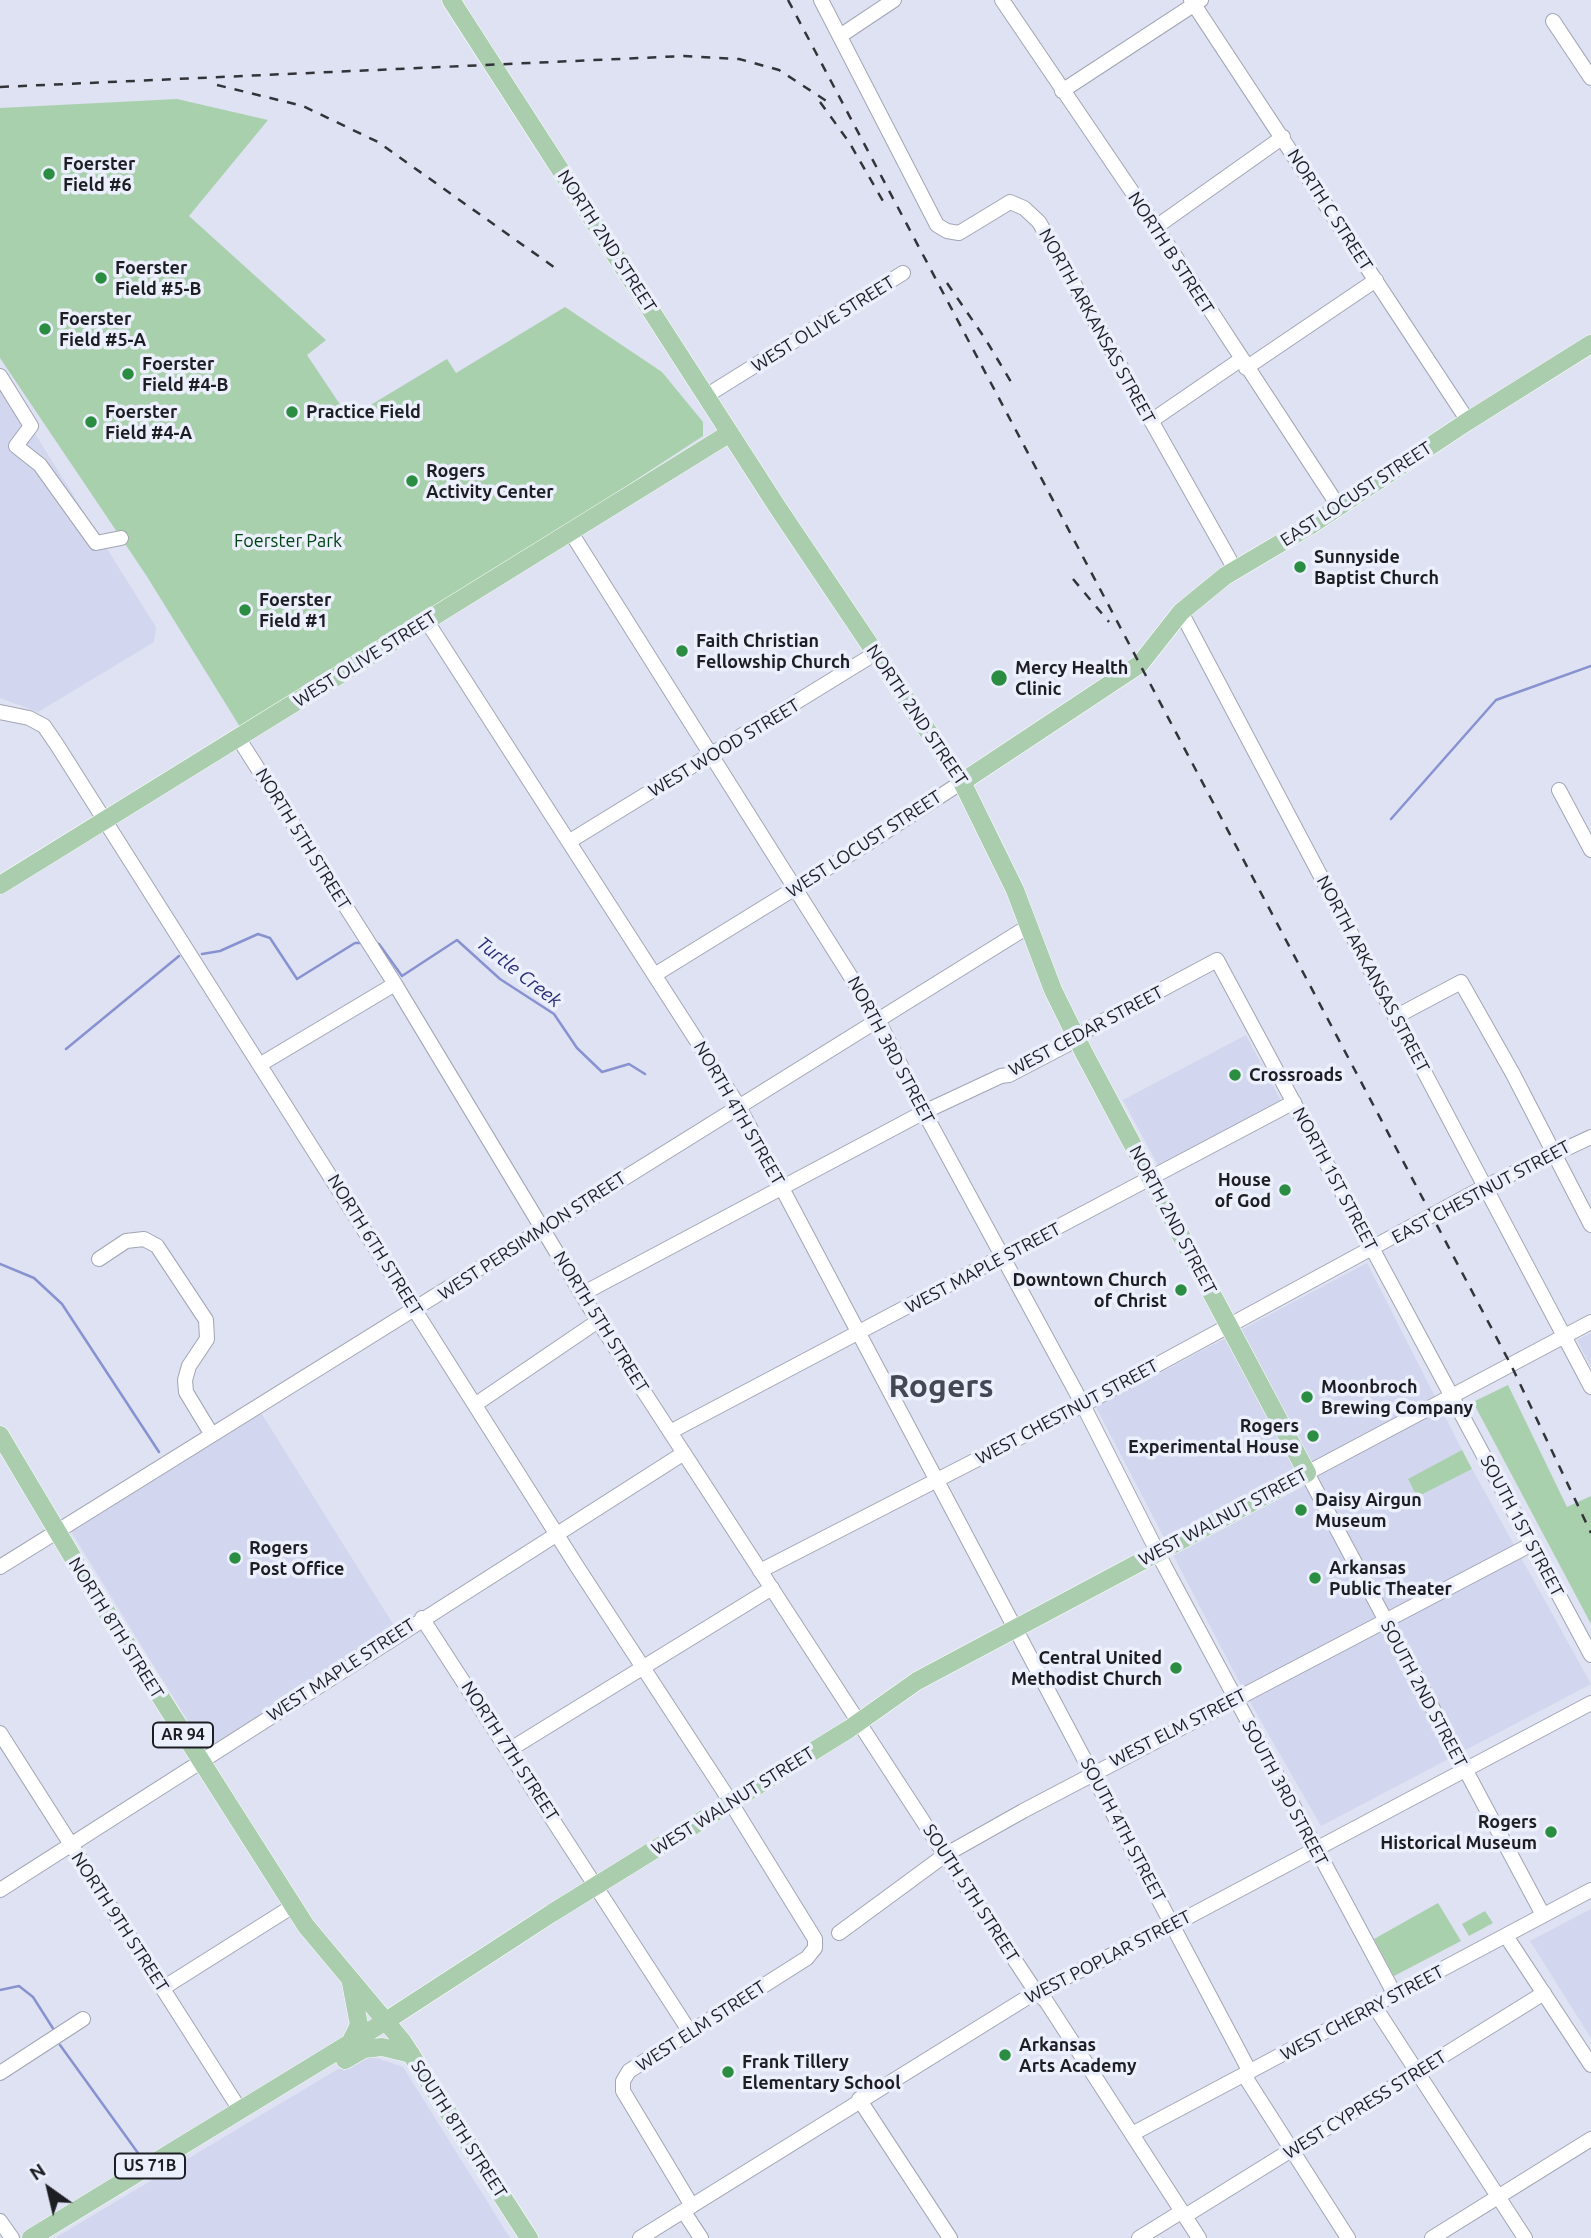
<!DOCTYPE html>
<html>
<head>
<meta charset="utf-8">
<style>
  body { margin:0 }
  #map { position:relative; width:1591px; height:2238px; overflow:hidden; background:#dee2f2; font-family:Ubuntu,sans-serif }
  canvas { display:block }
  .north { position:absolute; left:14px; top:2154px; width:70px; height:70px; -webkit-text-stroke:5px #eceffc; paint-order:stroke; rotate:326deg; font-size:19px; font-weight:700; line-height:28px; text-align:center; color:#1d1e23 }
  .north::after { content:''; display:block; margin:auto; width:24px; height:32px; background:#1d1e23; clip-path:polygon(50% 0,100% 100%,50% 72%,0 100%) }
</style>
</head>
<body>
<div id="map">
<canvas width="1591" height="2238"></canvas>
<div class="north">N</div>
</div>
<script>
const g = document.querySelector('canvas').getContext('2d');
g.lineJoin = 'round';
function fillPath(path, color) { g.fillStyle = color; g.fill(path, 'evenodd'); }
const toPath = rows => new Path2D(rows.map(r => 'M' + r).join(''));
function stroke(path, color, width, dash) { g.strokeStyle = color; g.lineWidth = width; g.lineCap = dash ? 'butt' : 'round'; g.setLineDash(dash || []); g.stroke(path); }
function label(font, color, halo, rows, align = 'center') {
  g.font = font + ' Ubuntu,sans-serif'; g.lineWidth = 7; g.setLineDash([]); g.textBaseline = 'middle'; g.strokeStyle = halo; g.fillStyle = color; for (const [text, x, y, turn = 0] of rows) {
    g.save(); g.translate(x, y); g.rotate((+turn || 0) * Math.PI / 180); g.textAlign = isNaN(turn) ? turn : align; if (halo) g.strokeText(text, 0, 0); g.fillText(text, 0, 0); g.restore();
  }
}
const built = toPath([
  [0,378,156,627,154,642,38,712,0,698],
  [1246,1035,1283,1105,1159,1167,1123,1100],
  [1367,1263,1462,1450,1408,1480,1418,1497,1472,1469,1591,1684,1321,1826,1245,1693,1096,1407],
  [1591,1333,1591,1367,1577,1340],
  [260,1411,398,1632,207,1752,67,1525],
  [1591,1909,1591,2038,1530,1941],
  [368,2055,403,2067,510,2238,55,2238,355,2059]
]);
const green = toPath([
  [177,99,268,120,189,216,326,340,307,355,349,418,447,359,456,373,565,307,662,372,703,422,703,436,245,735,146,575,0,358,0,108],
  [1508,1385,1567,1507,1591,1496,1591,1624,1473,1402],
  [1462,1450,1472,1469,1417,1497,1408,1479],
  [1438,1903,1461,1941,1394,1976,1374,1939],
  [1485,1911,1493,1923,1469,1936,1462,1924]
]);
const stream = toPath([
  [1391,819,1496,700,1591,666],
  [375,944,379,944,402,976,457,940,500,979,554,1014,577,1048,602,1072,629,1064,645,1074],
  [202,954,220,951,258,934,270,938,297,979,355,943,362,943],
  [66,1049,179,956],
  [0,1264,34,1278,62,1304,159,1452],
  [0,1990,19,1986,33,1997,54,2030],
  [60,2045,138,2153]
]);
const minor = toPath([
  [821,0,937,225,947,231,959,233,1010,202,1024,208,1039,222,1236,571],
  [1002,0,1156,227,1339,507],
  [1191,0,1468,421],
  [1553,21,1591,78],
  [840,36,894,0],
  [1062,91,1201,0],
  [1156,227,1283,137],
  [1246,368,1376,280],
  [0,376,31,426,16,446,40,465,96,543,121,538],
  [706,396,903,273],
  [1151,421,1240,360],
  [570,531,878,1020,924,1112,1083,1405,1165,1567,1395,1995],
  [1181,612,1591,1387],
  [426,620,738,1105,1250,2072],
  [0,712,29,718,44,726,57,745,578,1568,723,1790,815,1939,815,1948,807,1958,629,2071,623,2081,623,2091,692,2206],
  [239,739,395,984,598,1321,945,1855,1036,1992,1046,2001,1199,2238],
  [1559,790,1591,850],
  [570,841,876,653],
  [656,974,865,845,962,782],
  [1397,1016,1461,982,1513,1074,1591,1225],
  [261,1064,395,984],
  [99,1259,126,1241,144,1239,157,1246,206,1320,207,1339,189,1366,185,1380,186,1392,212,1435],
  [582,1294,924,1112,1001,1076,1009,1075,1078,1039,1090,1028,1217,960,1591,1655],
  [476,1404,598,1321],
  [670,1432,1294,1102],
  [0,1567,1029,926],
  [760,1571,1083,1405,1484,1187,1591,1137],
  [422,1618,690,2032],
  [0,1733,240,2110],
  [509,1750,772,1588],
  [0,1890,684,1453],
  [1543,1915,1307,1473,1591,1322],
  [839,1933,945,1855,1023,1811,1530,1545],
  [1506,1936,1591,2065],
  [163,1988,293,1906],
  [1375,2007,1525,2238],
  [0,2073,83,2019],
  [1244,2075,1348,2238],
  [859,2099,950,2238],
  [1132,2134,1591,1890],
  [684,2212,701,2238],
  [1185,2216,1544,1993],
  [0,2221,12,2238],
  [640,2238,1036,1992,1173,1925,1591,1703],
  [1139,2238,1181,2212],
  [1432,2238,1591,2139]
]);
const major = toPath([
  [962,782,1140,664,1181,612,1225,576,1311,525,1468,421,1591,344],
  [0,885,730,433],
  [0,1435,85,1578,306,1926,403,2042,529,2238],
  [350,2043,359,2025,351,1983],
  [345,2060,364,2049,382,2047,411,2054],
  [31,2238,386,2021,552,1913,849,1729,917,1681,1307,1473,1084,1053,1053,990,1015,890,962,782,778,508,451,0]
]);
const rail = toPath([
  [788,0,1511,1365,1591,1533],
  [217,85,303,106,378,142,558,270],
  [0,87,684,56,739,59,779,70,831,104],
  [820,102,849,142,887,208],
  [947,283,986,340,1011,382],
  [1073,579,1109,622]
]);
const markers = [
  [49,174,7,"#2b8d41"],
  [101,278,7,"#2b8d41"],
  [45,329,7,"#2b8d41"],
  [128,374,7,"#2b8d41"],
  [292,412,7,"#2b8d41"],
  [91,422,7,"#2b8d41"],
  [412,481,7,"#2b8d41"],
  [1300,567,7,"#2b8d41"],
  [245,610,7,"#2b8d41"],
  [682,651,7,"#2b8d41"],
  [999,678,9,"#2b8d41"],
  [1235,1075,7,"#2b8d41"],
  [1285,1190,7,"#2b8d41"],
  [1181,1290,7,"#2b8d41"],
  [1307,1397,7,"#2b8d41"],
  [1313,1436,7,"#2b8d41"],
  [1301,1510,7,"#2b8d41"],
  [235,1558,7,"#2b8d41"],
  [1315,1578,7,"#2b8d41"],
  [1176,1668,7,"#2b8d41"],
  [1551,1832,7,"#2b8d41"],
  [1005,2055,7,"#2b8d41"],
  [728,2072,7,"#2b8d41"]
];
const shields = [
  [183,1735,60],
  [150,2166,70]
];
const shieldNames = [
  ["AR 94",183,1735],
  ["US 71B",150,2166]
];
const poiNames = [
  ["Foerster",63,164],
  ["Field #6",63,185],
  ["Foerster",115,268],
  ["Field #5-B",115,289],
  ["Foerster",59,319],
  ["Field #5-A",59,340],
  ["Foerster",142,364],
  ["Field #4-B",142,385],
  ["Foerster",105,412],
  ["Field #4-A",105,433],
  ["Practice Field",306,412],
  ["Rogers",426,471],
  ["Activity Center",426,492],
  ["Sunnyside",1314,557],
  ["Baptist Church",1314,578],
  ["Foerster",259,600],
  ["Field #1",259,621],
  ["Faith Christian",696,641],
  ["Fellowship Church",696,662],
  ["Mercy Health",1015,668],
  ["Clinic",1015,689],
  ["Crossroads",1249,1075],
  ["House",1271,1180,"right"],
  ["of God",1271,1201,"right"],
  ["Downtown Church",1167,1280,"right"],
  ["of Christ",1167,1301,"right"],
  ["Moonbroch",1321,1387],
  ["Brewing Company",1321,1408],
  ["Rogers",1299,1426,"right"],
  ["Experimental House",1299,1447,"right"],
  ["Daisy Airgun",1315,1500],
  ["Museum",1315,1521],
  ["Rogers",249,1548],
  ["Post Office",249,1569],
  ["Arkansas",1329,1568],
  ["Public Theater",1329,1589],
  ["Central United",1162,1658,"right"],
  ["Methodist Church",1162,1679,"right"],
  ["Rogers",1537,1822,"right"],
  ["Historical Museum",1537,1843,"right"],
  ["Arkansas",1019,2045],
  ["Arts Academy",1019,2066],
  ["Frank Tillery",742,2062],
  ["Elementary School",742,2083]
];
const streetNames = [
  ["NORTH C STREET",1330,210,57],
  ["NORTH 2ND STREET",607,241,57],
  ["NORTH B STREET",1171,253,57],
  ["WEST OLIVE STREET",823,324,-32],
  ["NORTH ARKANSAS STREET",1097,326,61],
  ["EAST LOCUST STREET",1356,494,-33],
  ["WEST OLIVE STREET",365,659,-32],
  ["NORTH 2ND STREET",917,715,56],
  ["WEST WOOD STREET",724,748,-31],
  ["NORTH 5TH STREET",303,839,58],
  ["WEST LOCUST STREET",864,844,-33],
  ["NORTH ARKANSAS STREET",1373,974,62],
  ["WEST CEDAR STREET",1086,1031,-28],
  ["NORTH 3RD STREET",891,1050,62],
  ["NORTH 4TH STREET",739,1113,60],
  ["NORTH 1ST STREET",1335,1179,62],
  ["EAST CHESTNUT STREET",1481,1192,-28],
  ["NORTH 2ND STREET",1173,1220,62],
  ["WEST PERSIMMON STREET",532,1236,-33],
  ["NORTH 6TH STREET",375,1245,58],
  ["WEST MAPLE STREET",983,1268,-28],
  ["NORTH 5TH STREET",601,1322,58],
  ["WEST CHESTNUT STREET",1067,1412,-28],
  ["WEST WALNUT STREET",1223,1517,-28],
  ["SOUTH 1ST STREET",1522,1526,62],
  ["NORTH 8TH STREET",116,1628,58],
  ["WEST MAPLE STREET",341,1670,-33],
  ["SOUTH 2ND STREET",1424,1694,62],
  ["WEST ELM STREET",1178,1728,-27],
  ["NORTH 7TH STREET",510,1751,57],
  ["SOUTH 3RD STREET",1285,1793,62],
  ["WEST WALNUT STREET",733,1801,-32],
  ["SOUTH 4TH STREET",1123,1830,62],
  ["SOUTH 5TH STREET",971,1893,57],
  ["NORTH 9TH STREET",120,1922,57],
  ["WEST POPLAR STREET",1108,1957,-27],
  ["WEST CHERRY STREET",1362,2013,-28],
  ["WEST ELM STREET",701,2026,-33],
  ["WEST CYPRESS STREET",1365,2105,-32],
  ["SOUTH 8TH STREET",459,2129,57]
];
const parkNames = [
  ["Foerster Park",288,541]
];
const waterNames = [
  ["Turtle Creek",519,972,38]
];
const townNames = [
  ["Rogers",941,1386]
];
fillPath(built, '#d2d6ee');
fillPath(green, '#a9d0ad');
stroke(stream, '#8892d1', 2.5);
stroke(minor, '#a1a5b4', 16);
stroke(major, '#fff', 19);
stroke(minor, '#fff', 14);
stroke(major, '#aacdae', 18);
stroke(rail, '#33343a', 2.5, [9, 9]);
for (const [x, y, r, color] of markers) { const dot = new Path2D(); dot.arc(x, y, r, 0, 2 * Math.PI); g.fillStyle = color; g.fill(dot); stroke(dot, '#eceffc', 2.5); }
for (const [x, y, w] of shields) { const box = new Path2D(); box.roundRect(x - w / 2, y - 12.5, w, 25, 5); g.fillStyle = '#eceffc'; g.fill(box); stroke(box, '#1d1e23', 2); }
label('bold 16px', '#1d1e23', null, shieldNames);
label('bold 18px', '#1d1e23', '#eceffc', poiNames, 'left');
label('18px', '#1d1e23', '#eceffc', streetNames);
label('18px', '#004313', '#eceffc', parkNames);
label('italic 19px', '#2b2d78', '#eceffc', waterNames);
label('bold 32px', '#444754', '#eceffc', townNames);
</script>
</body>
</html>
